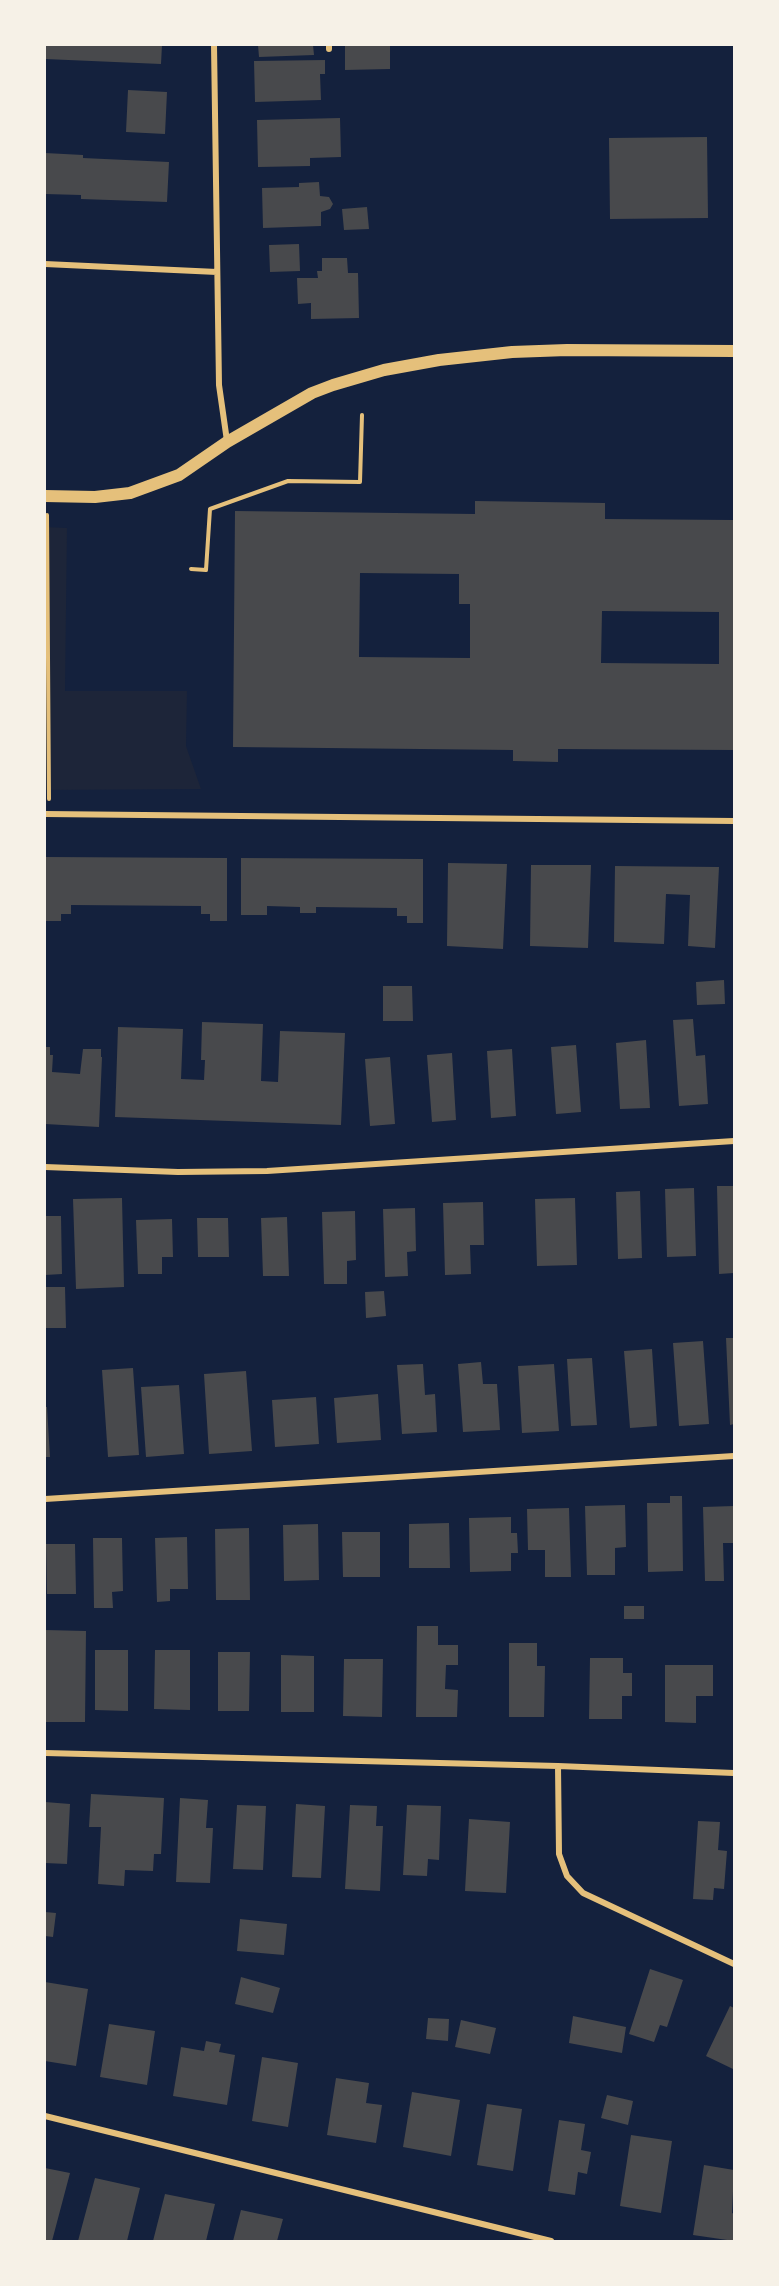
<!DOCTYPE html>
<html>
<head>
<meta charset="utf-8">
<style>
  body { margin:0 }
  #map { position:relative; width:779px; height:2286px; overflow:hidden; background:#14213d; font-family:"IBM Plex Sans",sans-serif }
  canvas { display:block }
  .frame { position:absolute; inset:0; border:46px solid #f6f1e7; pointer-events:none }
</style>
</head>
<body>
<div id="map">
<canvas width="779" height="2286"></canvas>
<div class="frame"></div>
</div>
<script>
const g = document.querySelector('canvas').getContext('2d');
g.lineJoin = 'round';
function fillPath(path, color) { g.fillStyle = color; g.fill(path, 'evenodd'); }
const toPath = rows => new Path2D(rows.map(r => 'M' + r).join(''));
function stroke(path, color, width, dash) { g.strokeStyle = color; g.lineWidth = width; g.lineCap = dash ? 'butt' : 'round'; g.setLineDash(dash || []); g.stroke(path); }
const green = toPath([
  [45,527,67,528,65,691,187,691,186,746,201,789,45,790]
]);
const building = toPath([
  [45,45,162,45,161,64,45,59],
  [258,45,313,45,314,55,259,57],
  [345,45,390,45,390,69,345,70],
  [325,60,325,74,320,74,321,100,255,102,254,61],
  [128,90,167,92,165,134,126,132],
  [340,118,341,157,310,158,310,166,258,167,257,120],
  [707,137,708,218,610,219,609,138],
  [45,153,83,155,83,158,169,162,167,202,81,199,81,195,45,194],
  [319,182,320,196,329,197,333,204,330,209,321,212,321,226,263,228,262,188,299,187,299,183],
  [367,207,369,229,344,230,342,209],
  [299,244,300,271,270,272,269,245],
  [322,258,347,258,348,273,358,273,359,318,311,319,311,303,298,304,297,278,318,278,317,271,322,271],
  [475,501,605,503,605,519,734,520,734,750,558,749,558,762,513,761,513,750,233,747,235,511,475,514],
  [360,573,459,574,459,604,470,604,470,658,359,657],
  [602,611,719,612,719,664,601,663],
  [46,857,227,858,227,921,210,921,210,914,201,914,201,906,71,905,71,914,61,914,61,921,45,921],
  [241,858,423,859,423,923,407,923,407,916,397,916,397,908,316,907,316,913,300,913,300,907,267,906,267,915,241,915],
  [448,863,507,864,503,949,447,946],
  [531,865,591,865,588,948,530,946],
  [615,866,719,867,715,948,688,946,690,895,666,894,664,944,614,942],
  [724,980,725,1004,697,1005,696,982],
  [383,986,412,986,413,1021,383,1021],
  [693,1019,696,1056,705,1055,708,1104,679,1106,673,1020],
  [202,1022,263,1024,261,1081,278,1082,280,1031,345,1033,341,1125,115,1117,118,1027,183,1029,181,1079,204,1080,205,1060,201,1060],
  [646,1040,650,1108,620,1109,616,1043],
  [576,1045,581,1112,556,1114,551,1047],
  [45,1047,50,1047,50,1055,53,1055,52,1072,80,1074,83,1049,101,1049,101,1057,102,1057,99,1127,45,1124],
  [512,1049,516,1116,491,1118,487,1051],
  [452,1053,456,1120,432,1122,427,1055],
  [390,1057,395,1124,370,1126,365,1059],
  [717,1186,734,1186,734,1273,719,1274],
  [694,1188,696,1256,667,1257,665,1189],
  [640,1191,642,1258,618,1259,616,1192],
  [122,1198,124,1287,76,1289,73,1199],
  [575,1198,577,1265,537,1266,535,1199],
  [483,1202,484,1245,470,1245,471,1274,445,1275,443,1203],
  [415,1208,416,1251,407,1252,408,1276,385,1277,383,1209],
  [355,1211,356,1260,347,1261,347,1284,324,1284,322,1212],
  [45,1216,61,1216,62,1274,45,1275],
  [287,1217,289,1276,263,1276,261,1218],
  [197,1218,228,1218,229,1257,198,1257],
  [172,1219,173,1257,162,1257,162,1274,138,1274,136,1220],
  [45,1287,65,1287,66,1328,45,1328],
  [384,1291,386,1316,366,1318,365,1292],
  [726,1338,734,1338,734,1424,730,1425],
  [703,1341,709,1424,679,1426,673,1343],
  [652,1349,657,1426,630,1428,624,1351],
  [592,1358,597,1425,571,1426,567,1359],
  [481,1362,483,1384,497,1384,500,1430,463,1432,458,1364],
  [423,1364,425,1395,435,1394,437,1432,402,1434,397,1365],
  [554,1364,559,1431,522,1433,518,1366],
  [133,1368,139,1455,108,1457,102,1370],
  [246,1371,252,1451,209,1454,204,1374],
  [179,1385,184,1454,146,1457,141,1387],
  [378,1394,381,1440,337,1443,334,1398],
  [316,1397,319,1444,275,1447,272,1400],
  [45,1407,47,1407,50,1457,45,1457],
  [670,1496,682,1496,683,1571,648,1572,647,1503,670,1503],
  [625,1505,626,1547,615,1548,615,1575,587,1575,585,1506],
  [734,1506,734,1543,723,1543,724,1581,705,1581,703,1507],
  [569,1508,571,1577,545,1577,545,1550,528,1550,527,1509],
  [511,1517,511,1533,517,1533,518,1553,511,1553,511,1571,470,1572,469,1518],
  [449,1523,450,1568,409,1568,409,1524],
  [318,1524,319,1580,284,1581,283,1525],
  [249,1528,250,1600,216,1600,215,1529],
  [342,1532,380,1532,380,1577,343,1577],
  [187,1537,188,1589,170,1589,170,1601,157,1602,155,1538],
  [93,1538,122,1538,123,1591,112,1592,113,1608,94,1608],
  [46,1544,75,1544,76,1594,47,1594],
  [624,1606,644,1606,644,1619,624,1619],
  [417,1626,438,1626,438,1645,458,1645,458,1665,446,1665,445,1689,458,1690,457,1717,416,1717],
  [45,1630,86,1631,85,1722,45,1722],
  [509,1643,537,1643,537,1666,545,1666,544,1717,509,1717],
  [95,1650,128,1650,128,1711,95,1710],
  [155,1650,190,1650,190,1710,154,1709],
  [218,1652,250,1652,249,1711,218,1711],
  [281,1655,314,1656,314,1712,281,1712],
  [590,1658,623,1658,623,1673,632,1673,632,1696,622,1696,622,1719,589,1719],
  [344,1659,383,1659,382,1717,343,1716],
  [665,1665,713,1665,713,1696,696,1696,696,1723,665,1722],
  [91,1794,164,1798,161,1854,154,1854,153,1871,125,1870,124,1886,98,1884,101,1827,89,1827],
  [180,1798,208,1800,206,1828,213,1828,210,1883,176,1882],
  [45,1802,70,1804,67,1864,45,1863],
  [296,1804,325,1806,321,1878,292,1877],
  [237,1805,266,1806,263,1870,233,1869],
  [350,1805,377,1806,376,1826,383,1826,380,1891,345,1889],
  [407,1805,441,1806,439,1860,428,1859,427,1876,403,1875],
  [469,1819,510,1822,506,1893,465,1891],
  [698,1821,720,1822,718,1850,727,1851,724,1889,714,1888,713,1900,693,1899],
  [45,1912,56,1913,53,1937,45,1936],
  [240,1919,287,1924,284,1955,237,1951],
  [650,1969,683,1980,667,2027,660,2025,654,2042,629,2034],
  [241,1977,280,1988,273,2013,235,2004],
  [45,1982,88,1989,76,2066,45,2061],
  [730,2006,734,2008,733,2069,706,2056],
  [573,2016,626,2027,622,2053,569,2043],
  [428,2018,449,2019,448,2041,426,2039],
  [461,2020,496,2028,490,2054,455,2047],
  [109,2024,155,2031,147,2085,100,2077],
  [206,2041,221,2044,219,2052,235,2055,227,2105,173,2096,181,2047,204,2051],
  [262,2057,298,2063,288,2127,252,2121],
  [336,2078,369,2083,366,2103,382,2105,376,2143,327,2135],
  [412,2092,460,2100,451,2156,403,2147],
  [607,2095,633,2101,628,2125,601,2118],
  [487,2104,522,2109,513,2171,477,2165],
  [559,2120,585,2124,581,2150,591,2152,587,2174,578,2172,575,2195,548,2191],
  [631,2135,672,2141,661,2213,620,2206],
  [704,2165,734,2170,732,2213,734,2214,734,2241,693,2235],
  [45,2168,70,2173,52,2241,45,2241],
  [95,2178,140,2188,127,2241,78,2241],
  [165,2194,215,2204,206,2241,153,2241],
  [241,2210,283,2219,277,2241,233,2241]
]);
const path = toPath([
  [47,515,49,799],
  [191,569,206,570,210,509,288,481,360,482,362,415]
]);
const minor = toPath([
  [214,45,219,385,227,441],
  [329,45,329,49],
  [45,264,217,272],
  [45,814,734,821],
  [45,1167,178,1172,267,1171,734,1141],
  [45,1499,734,1456],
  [45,1753,558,1766,734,1773],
  [558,1766,559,1854,567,1876,583,1893,734,1964],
  [45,2116,551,2241]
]);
const secondary = toPath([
  [45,496,95,497,130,493,179,475,227,442,312,393,333,385,384,370,439,360,512,352,567,350,734,351]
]);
fillPath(green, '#1d2539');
fillPath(building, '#48494c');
stroke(path, '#e5c07b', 4);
stroke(minor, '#e5c07b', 6);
stroke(secondary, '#e5c07b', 12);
</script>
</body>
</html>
